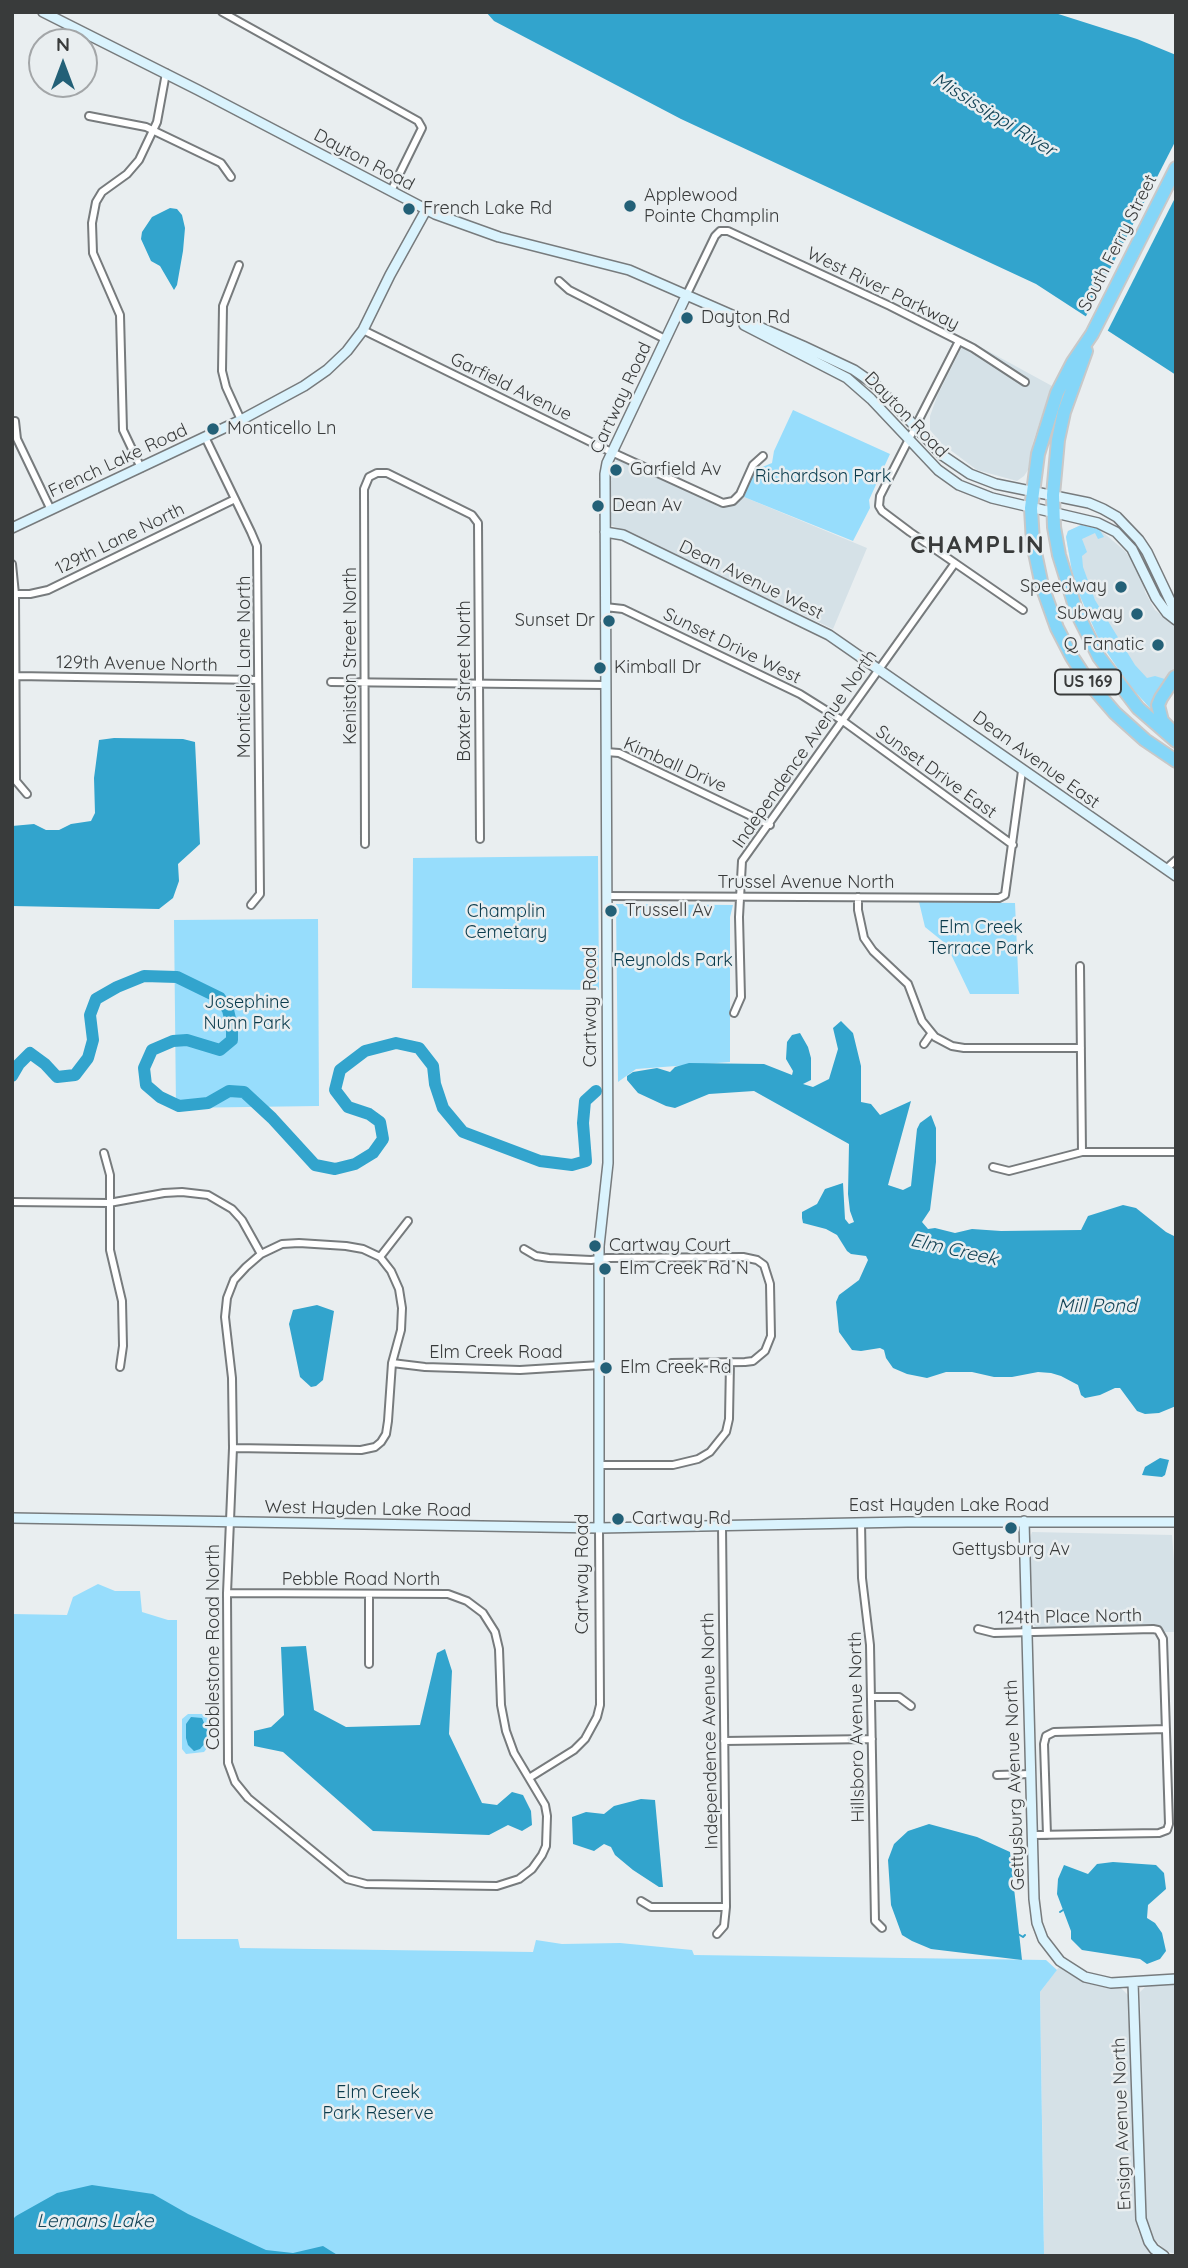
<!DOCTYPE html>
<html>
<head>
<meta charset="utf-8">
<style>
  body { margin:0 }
  #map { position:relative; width:1188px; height:2268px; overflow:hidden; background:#e9eef0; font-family:Quicksand,sans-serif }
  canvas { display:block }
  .frame { position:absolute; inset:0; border:14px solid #393b3b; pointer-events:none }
  .north { position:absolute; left:28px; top:28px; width:70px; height:70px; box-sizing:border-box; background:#e9eef0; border:2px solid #a3a6a8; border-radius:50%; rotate:0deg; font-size:19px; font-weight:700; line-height:28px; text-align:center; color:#393b3b }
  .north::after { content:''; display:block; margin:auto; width:24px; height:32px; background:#236077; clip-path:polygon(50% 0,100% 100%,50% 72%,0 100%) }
</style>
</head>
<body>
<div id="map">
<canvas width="1188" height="2268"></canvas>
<div class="frame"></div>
<div class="north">N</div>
</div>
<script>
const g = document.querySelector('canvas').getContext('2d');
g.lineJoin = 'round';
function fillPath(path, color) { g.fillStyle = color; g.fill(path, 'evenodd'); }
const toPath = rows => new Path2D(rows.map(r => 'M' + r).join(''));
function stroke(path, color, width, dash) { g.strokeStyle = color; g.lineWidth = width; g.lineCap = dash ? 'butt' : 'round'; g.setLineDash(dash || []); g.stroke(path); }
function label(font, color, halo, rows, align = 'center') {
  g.font = font + ' Quicksand,sans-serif'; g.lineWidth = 5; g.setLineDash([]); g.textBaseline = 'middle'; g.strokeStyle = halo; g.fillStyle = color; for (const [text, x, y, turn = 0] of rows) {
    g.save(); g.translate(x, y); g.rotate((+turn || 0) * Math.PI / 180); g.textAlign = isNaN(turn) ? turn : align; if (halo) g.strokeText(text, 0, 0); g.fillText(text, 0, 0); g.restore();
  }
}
const built = toPath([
  [966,339,1052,386,1033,442,1028,470,1024,476,1017,481,977,470,941,443,930,430,930,416,938,394],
  [617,460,622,460,720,507,733,505,744,497,867,548,833,629,611,525,610,477,613,463],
  [1081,525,1099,529,1125,551,1143,577,1145,592,1155,610,1176,626,1176,669,1158,692,1151,709,1129,685,1100,642,1080,596,1072,571,1066,537,1068,531],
  [1032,1532,1172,1535,1176,1588,1176,1632,1165,1632,1157,1626,1152,1625,1037,1628,1032,1623,1030,1538],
  [1059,1967,1081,1981,1098,1986,1121,1988,1129,1996,1135,2212,1138,2231,1144,2243,1156,2256,1026,2256,1044,2241,1040,1992],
  [1176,1983,1176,2254,1166,2251,1154,2239,1147,2227,1145,2212,1140,1992,1146,1986]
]);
const green = toPath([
  [793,410,890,454,869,500,870,508,853,541,744,497,755,470,772,463,774,451],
  [1081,525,1099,529,1104,537,1098,539,1095,533,1082,539,1087,552,1082,556,1083,567,1095,600,1135,665,1147,678,1155,676,1168,680,1158,692,1151,709,1129,685,1100,642,1080,596,1072,571,1066,537,1068,531],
  [598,856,599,990,412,988,413,858],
  [919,902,1015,903,1019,994,970,994,946,944,925,927],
  [616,904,733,905,730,917,730,1062,636,1069,618,1082],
  [318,919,319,1106,176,1108,174,920],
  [98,1584,115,1591,140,1591,142,1612,168,1620,177,1620,177,1939,238,1939,240,1948,533,1952,536,1940,562,1944,620,1943,692,1950,694,1955,1046,1960,1057,1970,1040,1992,1044,2256,12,2256,12,1614,67,1615,73,1597],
  [188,1714,202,1714,209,1719,208,1747,204,1752,186,1754,182,1749,182,1719]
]);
const water = toPath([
  [486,12,1052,12,1137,39,1176,55,1176,375,1036,284,681,119,494,21],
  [170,208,177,209,182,215,185,228,183,251,177,285,174,290,160,266,151,261,141,239,142,232,152,217],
  [114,738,183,739,195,742,200,844,178,864,179,881,173,898,159,909,12,906,12,826,34,824,46,830,59,830,71,824,91,821,95,813,94,778,99,740],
  [841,1021,853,1033,861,1066,861,1102,871,1104,880,1115,911,1101,888,1185,903,1190,911,1186,917,1129,920,1123,931,1115,936,1128,936,1162,930,1210,922,1222,928,1229,935,1228,955,1233,972,1229,1001,1231,1081,1230,1088,1216,1123,1205,1136,1208,1166,1232,1176,1237,1176,1406,1159,1413,1145,1414,1137,1411,1120,1388,1115,1388,1100,1395,1085,1398,1081,1395,1078,1385,1061,1376,1051,1373,1038,1372,1012,1377,994,1377,972,1372,946,1372,927,1378,907,1374,893,1368,886,1358,884,1350,880,1348,861,1351,852,1350,839,1332,836,1302,839,1295,859,1280,868,1260,866,1256,851,1254,847,1251,837,1235,826,1229,803,1223,802,1218,802,1212,817,1204,825,1189,843,1183,845,1219,849,1224,854,1222,850,1211,848,1194,849,1144,754,1091,709,1094,675,1108,666,1106,638,1093,627,1080,627,1076,633,1072,657,1068,670,1072,675,1067,689,1063,764,1064,792,1075,793,1071,786,1059,787,1042,792,1035,800,1033,808,1047,811,1058,811,1080,803,1084,813,1087,829,1079,838,1049,833,1028],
  [317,1305,334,1311,323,1380,316,1386,311,1387,300,1377,289,1324,293,1310],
  [1160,1458,1169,1460,1165,1475,1162,1477,1142,1475,1145,1467],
  [306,1646,314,1710,346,1727,420,1725,437,1653,445,1649,452,1671,449,1734,482,1803,497,1805,512,1792,523,1795,531,1811,532,1825,522,1831,508,1825,489,1835,373,1831,283,1752,254,1746,254,1731,271,1727,284,1715,281,1647],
  [191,1717,202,1718,207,1730,206,1742,200,1749,194,1751,188,1745,186,1738,186,1724],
  [641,1799,655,1800,663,1887,659,1887,633,1870,615,1855,611,1847,604,1844,594,1851,573,1844,572,1817,586,1812,604,1814,614,1806],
  [929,1824,977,1837,1010,1852,1022,1960,931,1949,912,1941,902,1935,891,1905,888,1860,894,1844,908,1831],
  [1113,1862,1156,1865,1164,1873,1166,1889,1148,1905,1147,1918,1155,1923,1162,1933,1166,1951,1160,1959,1147,1964,1140,1959,1082,1950,1071,1939,1071,1931,1057,1894,1058,1879,1064,1865,1088,1874,1097,1864],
  [92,2185,153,2194,188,2214,266,2250,293,2253,323,2246,339,2256,12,2256,12,2220,16,2216,57,2193]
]);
const pier = toPath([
  [1176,140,1176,196,1106,334,1084,320]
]);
const stream = toPath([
  [1060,1912,1063,1910],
  [1018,1934,1023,1937,1025,1935]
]);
const river = toPath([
  [12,1076,19,1064,30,1053,45,1064,57,1077,75,1075,88,1058,93,1040,90,1015,96,999,117,987,144,976,177,977,220,998,228,1010,232,1027,232,1040,220,1050,187,1040,173,1041,152,1050,144,1068,146,1085,160,1097,179,1106,208,1103,229,1091,244,1092,272,1118,315,1165,335,1169,355,1164,373,1153,383,1139,380,1122,369,1114,348,1107,335,1090,340,1070,365,1051,396,1043,419,1048,433,1066,435,1084,443,1108,463,1132,540,1161,572,1165,586,1161,583,1123,585,1101,596,1091]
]);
const street = toPath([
  [222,12,418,121,422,128,391,191],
  [89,116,146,127,221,163,231,177],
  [239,265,223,306,222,371,226,387,241,420],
  [559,281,569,290,665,339],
  [687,294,715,236,720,231,728,231,890,306,973,348,1025,382],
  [363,330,605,449,723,503,733,501,740,494,753,465,763,456],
  [959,341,880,496,879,506,882,511,910,532,1023,610],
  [15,421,17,439,51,510],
  [205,437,251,532,257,546,260,894,251,905],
  [141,468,123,430,120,315,93,253,92,223,96,202,102,192,127,174,139,160,157,122,166,73],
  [12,564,15,594,16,781,27,794],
  [15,594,30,594,48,590,235,499],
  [605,607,623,609,800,694,843,721,1013,845],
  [16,676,258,680],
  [331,682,605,685],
  [606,752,619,753,770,825],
  [365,844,364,489,369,477,377,473,387,473,472,515,478,523,480,839],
  [1166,869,1176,860],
  [607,896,999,898,1005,895,1022,771],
  [858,897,858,910,864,938,873,951,908,984,922,1021,935,1037,952,1046,964,1048,1081,1048],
  [1080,966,1082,1152],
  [734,1013,741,997,739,917,742,861,955,563],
  [924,1044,931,1034],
  [104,1153,110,1175,110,1250,122,1301,123,1346,120,1367],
  [993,1167,1009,1171,1082,1152,1176,1152],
  [12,1202,109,1203,164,1193,182,1192,208,1195,232,1209,242,1220,261,1254],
  [524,1249,536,1256,549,1258,591,1260,607,1258,743,1257,757,1260,764,1265,770,1284,771,1336,765,1351,753,1361,745,1362,671,1363],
  [380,1257,408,1221],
  [392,1363,425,1367,520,1370,600,1365],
  [599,1465,673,1465,698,1459,710,1452,726,1432,729,1419,730,1362],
  [861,1522,862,1578,870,1645,875,1921,882,1928],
  [227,1593,448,1594,467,1601,483,1613,495,1632,499,1649,501,1705,506,1731,514,1753,545,1805,547,1816,546,1846,542,1855,532,1869,519,1879,497,1886,366,1884,347,1879,248,1798,235,1782,228,1763,227,1593,233,1448,232,1378,225,1317,227,1298,234,1280,246,1267,261,1254,282,1244,299,1243,346,1246,363,1249,380,1257,391,1271,399,1289,402,1308,401,1330,392,1363,388,1421,386,1434,381,1442,375,1447,361,1450,233,1448],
  [978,1629,994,1633,1153,1629,1158,1630,1163,1639,1169,1824,1167,1830,1159,1833,1033,1835],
  [369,1664,369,1594],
  [871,1697,899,1697,911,1706],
  [724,1741,872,1739],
  [997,1775,1031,1774],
  [529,1778,574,1750,585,1739,597,1717,600,1705,599,1528],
  [1047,1835,1044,1744,1046,1736,1054,1732,1166,1729],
  [641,1901,651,1907,726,1907],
  [717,1934,724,1926,726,1907,722,1526]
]);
const secondary = toPath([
  [43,12,198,90,435,214,499,237,629,270,803,346,854,370,877,386,942,455,970,474,996,484,1089,503,1103,509,1117,517,1139,540,1147,552,1176,613],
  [744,325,847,378,871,399,938,470,959,485,992,498,1098,523,1116,532,1132,549,1156,598,1167,613,1176,620],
  [12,528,241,420,304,386,327,370,347,351,363,330,390,275,426,210],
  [605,532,623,535,829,635,1176,876],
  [12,1518,599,1528,907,1522,1176,1522],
  [1024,1521,1034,1899,1037,1923,1043,1939,1060,1961,1085,1977,1111,1983,1176,1979],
  [599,1528,599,1246,608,1163,605,474,607,463,687,294],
  [1133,1982,1141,2219,1149,2242,1154,2249,1164,2256]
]);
const highway = toPath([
  [1176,168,1092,334,1073,362,1057,393,1038,454,1031,508,1033,543,1042,586,1057,628,1072,657,1089,683,1115,713,1145,740,1176,761],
  [1086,351,1064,412,1058,440,1053,495,1054,527,1059,555,1077,613,1099,657,1138,708,1176,741],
  [1170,729,1162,721,1158,705,1161,698,1175,677]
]);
const markers = [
  [630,206,7,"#236077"],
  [409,209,7,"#236077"],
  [687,318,7,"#236077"],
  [213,429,7,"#236077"],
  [616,470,7,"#236077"],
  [598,506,7,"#236077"],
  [1121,587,7,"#236077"],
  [1137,614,7,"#236077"],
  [609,621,7,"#236077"],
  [1158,645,7,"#236077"],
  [600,668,7,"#236077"],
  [611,911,7,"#236077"],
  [595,1246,7,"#236077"],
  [605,1269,7,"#236077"],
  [606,1368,7,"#236077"],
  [618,1519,7,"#236077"],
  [1011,1528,7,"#236077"]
];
const shields = [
  [1088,682,66]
];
const shieldNames = [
  ["US 169",1088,682]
];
const streetNames = [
  ["Dayton Road",364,160,28],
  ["South Ferry Street",1118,243,-63],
  ["West River Parkway",883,289,26],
  ["Garfield Avenue",511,387,26],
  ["Cartway Road",621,398,-65],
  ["Dayton Road",906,415,46],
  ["French Lake Road",118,461,-25],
  ["129th Lane North",120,539,-26],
  ["Dean Avenue West",751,580,26],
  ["Sunset Drive West",732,646,26],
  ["Keniston Street North",351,656,-90],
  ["129th Avenue North",137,664,1],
  ["Monticello Lane North",245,667,-90],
  ["Baxter Street North",465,681,-90],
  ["Independence Avenue North",805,749,-55],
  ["Dean Avenue East",1036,760,36],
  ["Kimball Drive",675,765,24],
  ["Sunset Drive East",936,772,36],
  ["Trussel Avenue North",806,883],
  ["Cartway Road",591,1007,-90],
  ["Elm Creek Road",496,1353],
  ["East Hayden Lake Road",949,1506],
  ["West Hayden Lake Road",368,1509,1],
  ["Cartway Road",583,1574,-90],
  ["Pebble Road North",361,1580],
  ["124th Place North",1070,1617,-1],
  ["Cobblestone Road North",214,1647,-90],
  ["Hillsboro Avenue North",857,1727,-91],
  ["Independence Avenue North",710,1731,-91],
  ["Gettysburg Avenue North",1015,1785,-92],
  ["Ensign Avenue North",1122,2124,-92]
];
const poiNames = [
  ["Applewood",644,196],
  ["Pointe Champlin",644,217],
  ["French Lake Rd",423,209],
  ["Dayton Rd",701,318],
  ["Monticello Ln",227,429],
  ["Garfield Av",630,470],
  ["Dean Av",612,506],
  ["Speedway",1107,587,"right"],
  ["Subway",1123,614,"right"],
  ["Sunset Dr",595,621,"right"],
  ["Q Fanatic",1144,645,"right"],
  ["Kimball Dr",614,668],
  ["Trussell Av",625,911],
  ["Cartway Court",609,1246],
  ["Elm Creek Rd N",619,1269],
  ["Elm Creek Rd",620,1368],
  ["Cartway Rd",632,1519],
  ["Gettysburg Av",1011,1550,"center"]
];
const parkNames = [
  ["Richardson Park",823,477],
  ["Champlin",506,912],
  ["Cemetary",506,933],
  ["Elm Creek",981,928],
  ["Terrace Park",981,949],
  ["Reynolds Park",673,961],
  ["Josephine",247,1003],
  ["Nunn Park",247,1024],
  ["Elm Creek",378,2093],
  ["Park Reserve",378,2114]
];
const waterNames = [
  ["Mississippi River",994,115,32],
  ["Elm Creek",954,1250,13],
  ["Mill Pond",1097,1306],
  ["Lemans Lake",95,2221]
];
const districtNames = [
  ["CHAMPLIN",978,546]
];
fillPath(built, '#d5e1e7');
fillPath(green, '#97ddfc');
fillPath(water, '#32a4cd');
fillPath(pier, '#e9eef0');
stroke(stream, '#32a4cd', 2);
stroke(river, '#32a4cd', 12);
stroke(street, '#777b7d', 10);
stroke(secondary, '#777b7d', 12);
stroke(highway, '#c8c8c8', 16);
stroke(street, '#fff', 6);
stroke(secondary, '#daf3fd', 9);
stroke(highway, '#85d6f8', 12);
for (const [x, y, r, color] of markers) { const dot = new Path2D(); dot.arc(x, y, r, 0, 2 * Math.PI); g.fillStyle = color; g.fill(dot); stroke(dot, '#e9eef0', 2.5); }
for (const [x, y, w] of shields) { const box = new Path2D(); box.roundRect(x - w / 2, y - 12.5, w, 25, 5); g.fillStyle = '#e9eef0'; g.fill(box); stroke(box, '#393b3b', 2); }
label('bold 16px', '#393b3b', null, shieldNames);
label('18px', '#393b3b', '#e9eef0', streetNames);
label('18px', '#393b3b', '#e9eef0', poiNames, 'left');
label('18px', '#0b3c4d', '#e9eef0', parkNames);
label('italic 19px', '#154456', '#e9eef0', waterNames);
g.letterSpacing = '2px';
label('bold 24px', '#393b3b', '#e9eef0', districtNames);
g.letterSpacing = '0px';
</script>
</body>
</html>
